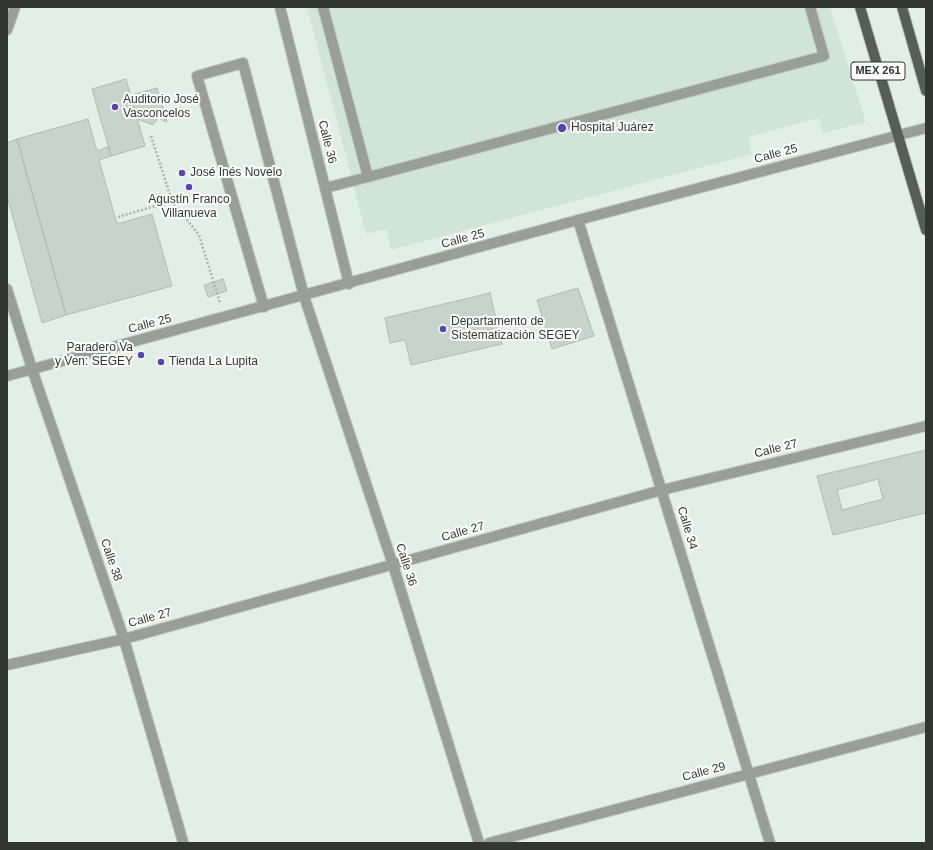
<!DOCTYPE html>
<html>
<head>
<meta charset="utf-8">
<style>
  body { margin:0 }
  #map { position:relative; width:933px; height:850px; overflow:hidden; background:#e2efe6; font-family:Helvetica,sans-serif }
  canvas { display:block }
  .frame { position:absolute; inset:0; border:8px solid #313632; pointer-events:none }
</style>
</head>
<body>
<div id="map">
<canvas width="933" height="850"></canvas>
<div class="frame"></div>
</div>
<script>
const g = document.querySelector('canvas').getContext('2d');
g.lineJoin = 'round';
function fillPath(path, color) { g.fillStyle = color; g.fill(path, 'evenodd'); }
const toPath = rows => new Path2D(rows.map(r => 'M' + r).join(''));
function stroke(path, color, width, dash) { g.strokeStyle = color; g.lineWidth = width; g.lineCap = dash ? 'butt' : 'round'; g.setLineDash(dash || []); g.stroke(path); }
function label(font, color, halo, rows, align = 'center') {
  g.font = font + ' Helvetica,sans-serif'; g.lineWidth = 4; g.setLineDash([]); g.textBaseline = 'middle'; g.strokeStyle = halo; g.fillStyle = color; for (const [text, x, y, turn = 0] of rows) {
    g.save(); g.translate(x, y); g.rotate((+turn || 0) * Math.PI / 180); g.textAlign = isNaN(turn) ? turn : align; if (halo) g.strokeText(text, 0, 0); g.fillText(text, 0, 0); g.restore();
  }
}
const built = toPath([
  [307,7,830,7,866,122,823,133,819,118,748,137,752,154,391,250,386,229,366,234]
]);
const building = toPath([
  [126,79,145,146,111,156,92,89,126,79],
  [157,88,167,122,158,118,153,125,137,119,131,95,157,88],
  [88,119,97,151,108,147,111,156,99,160,117,224,152,214,172,286,66,315,17,139,88,119],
  [17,139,66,315,42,323,7,196,7,143,17,139],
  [223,279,227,291,208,297,204,285,223,279],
  [578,288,594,336,552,349,537,300,578,288],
  [490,293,502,344,411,365,405,340,390,343,385,318,490,293],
  [926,450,926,513,833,535,817,476,926,450],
  [878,479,883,499,842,510,837,490,878,479]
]);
const path = toPath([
  [151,136,172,201,199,235,220,303],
  [118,217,172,201]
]);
const service = toPath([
  [323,7,368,177,824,56,810,7],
  [325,188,368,177],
  [264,307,197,76,243,63,304,296]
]);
const pedestrian = toPath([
  [578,220,606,310]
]);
const minor = toPath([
  [280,7,349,284],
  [7,289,32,369,124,639,183,842],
  [304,296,393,565,479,843],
  [606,310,770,843],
  [7,665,124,639,662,490,926,426],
  [489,843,926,727]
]);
const tertiary = toPath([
  [7,30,15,7],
  [7,376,578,220,926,128]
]);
const primary = toPath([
  [860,7,926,230],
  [902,7,926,91]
]);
const markers = [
  [115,107,4,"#5c42ba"],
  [562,128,5,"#5c42ba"],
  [182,173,4,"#5c42ba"],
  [189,187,4,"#5c42ba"],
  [443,329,4,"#5c42ba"],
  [141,355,4,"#5c42ba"],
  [161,362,4,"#5c42ba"]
];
const shields = [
  [878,71,54]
];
const shieldNames = [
  ["MEX 261",878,71]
];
const poiNames = [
  ["Auditorio José",123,100],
  ["Vasconcelos",123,114],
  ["Hospital Juárez",571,128],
  ["José Inés Novelo",190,173],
  ["Agustín Franco",189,200,"center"],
  ["Villanueva",189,214,"center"],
  ["Departamento de",451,322],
  ["Sistematización SEGEY",451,336],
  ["Paradero Va",133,348,"right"],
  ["y Ven: SEGEY",133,362,"right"],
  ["Tienda La Lupita",169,362]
];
const streetNames = [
  ["Calle 36",327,142,76],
  ["Calle 25",776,154,-15],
  ["Calle 25",463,239,-15],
  ["Calle 25",150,324,-15],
  ["Calle 27",776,449,-14],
  ["Calle 34",687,528,73],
  ["Calle 27",463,532,-16],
  ["Calle 38",111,560,71],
  ["Calle 36",406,565,72],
  ["Calle 27",150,618,-15],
  ["Calle 29",704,772,-15]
];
fillPath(built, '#d1e5d7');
fillPath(building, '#c7d4cb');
stroke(building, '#afbcb3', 1);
stroke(service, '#bfcac2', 12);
stroke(pedestrian, '#bfcac2', 12);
stroke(minor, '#bfcac2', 12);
stroke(tertiary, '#bfcac2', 12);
stroke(primary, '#bfcac2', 12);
stroke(path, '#aab5ad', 2.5, [2, 2]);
stroke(service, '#999e9a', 10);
stroke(pedestrian, '#999e9a', 10);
stroke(minor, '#999e9a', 10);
stroke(tertiary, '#999e9a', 10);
stroke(primary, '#555f58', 10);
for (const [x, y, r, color] of markers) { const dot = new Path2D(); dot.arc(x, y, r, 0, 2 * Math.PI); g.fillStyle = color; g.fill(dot); stroke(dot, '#fff', 1.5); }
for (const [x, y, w] of shields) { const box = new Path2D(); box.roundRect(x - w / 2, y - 9, w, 18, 3); g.fillStyle = '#fff'; g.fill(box); stroke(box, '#313632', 1); }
label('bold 11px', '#313632', null, shieldNames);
label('12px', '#313632', '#fff', poiNames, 'left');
label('12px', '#313632', '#fff', streetNames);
</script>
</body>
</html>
